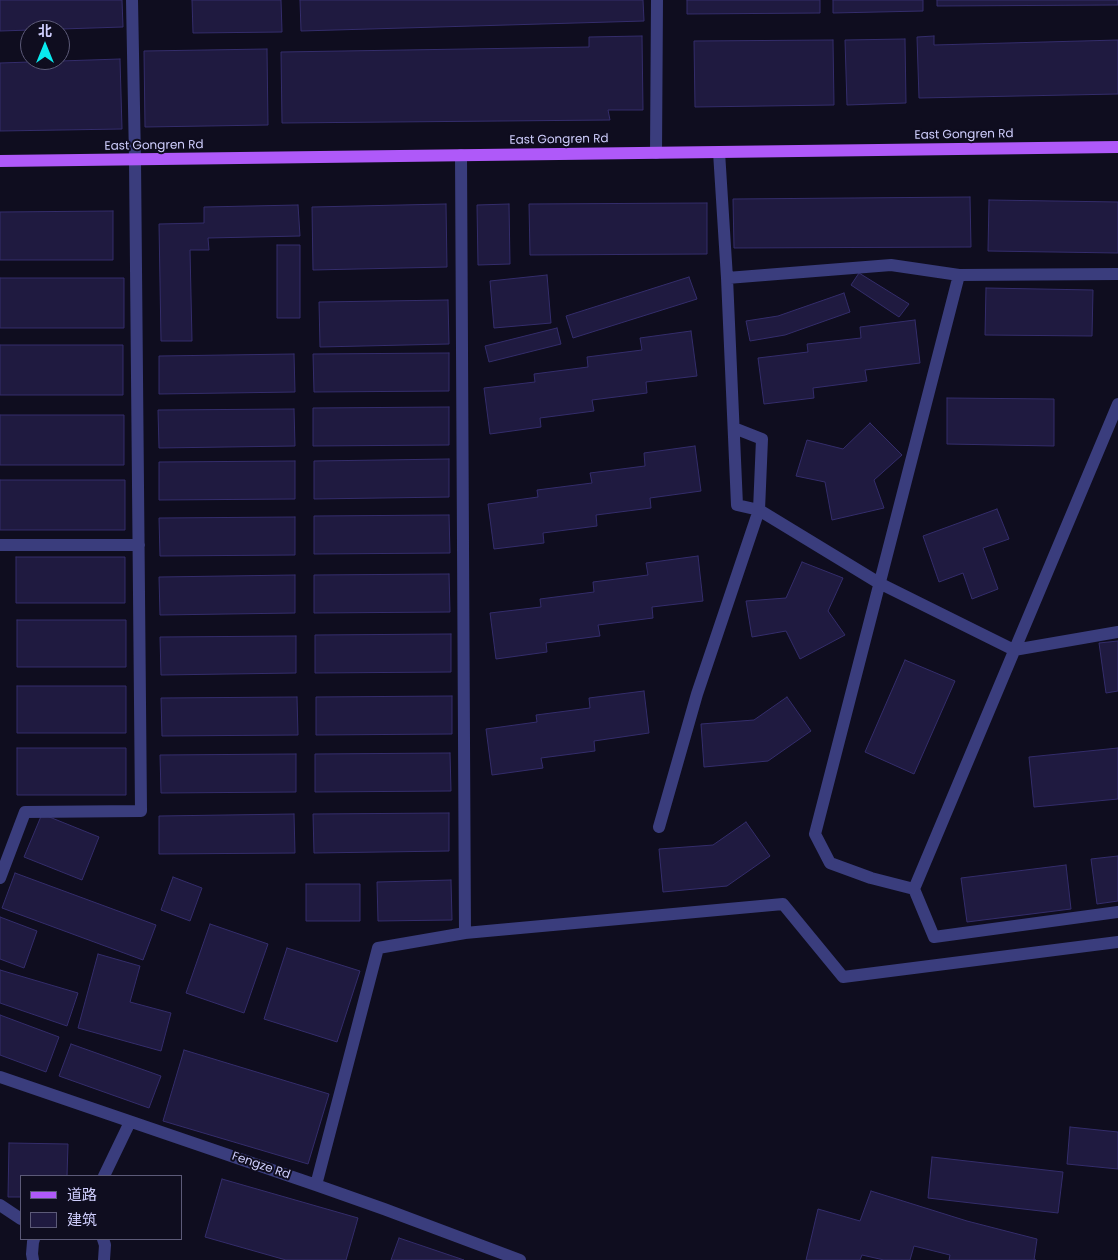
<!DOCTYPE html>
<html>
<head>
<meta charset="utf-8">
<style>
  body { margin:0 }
  #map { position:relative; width:1118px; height:1260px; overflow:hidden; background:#0f0d1f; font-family:Poppins,"Noto Sans SC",sans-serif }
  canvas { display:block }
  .legend { position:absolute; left:20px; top:1175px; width:162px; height:65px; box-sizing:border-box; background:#0f0d1f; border:1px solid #5c5a78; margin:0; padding:6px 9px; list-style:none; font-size:15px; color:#cfcefd }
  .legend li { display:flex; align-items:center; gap:10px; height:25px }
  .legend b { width:25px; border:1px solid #5c5a78 }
  .north { position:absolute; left:20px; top:20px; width:50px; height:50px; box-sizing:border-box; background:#0f0d1f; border:1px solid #5c5a78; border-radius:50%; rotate:0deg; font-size:14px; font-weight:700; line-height:20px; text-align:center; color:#cfcefd }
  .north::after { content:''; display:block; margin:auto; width:18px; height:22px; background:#09eaee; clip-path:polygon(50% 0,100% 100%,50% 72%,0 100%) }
</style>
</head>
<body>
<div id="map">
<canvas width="1118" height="1260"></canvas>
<ul class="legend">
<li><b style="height:6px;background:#af59f9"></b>道路</li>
<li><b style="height:14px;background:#1f1a40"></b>建筑</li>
</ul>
<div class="north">北</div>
</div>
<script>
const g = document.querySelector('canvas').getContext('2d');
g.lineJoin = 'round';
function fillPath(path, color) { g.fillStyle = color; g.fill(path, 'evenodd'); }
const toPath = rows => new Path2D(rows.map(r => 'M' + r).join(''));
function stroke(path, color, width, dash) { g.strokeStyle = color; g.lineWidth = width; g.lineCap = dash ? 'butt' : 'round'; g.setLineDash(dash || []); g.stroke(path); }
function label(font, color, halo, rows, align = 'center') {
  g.font = font + ' Poppins,sans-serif'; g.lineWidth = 4; g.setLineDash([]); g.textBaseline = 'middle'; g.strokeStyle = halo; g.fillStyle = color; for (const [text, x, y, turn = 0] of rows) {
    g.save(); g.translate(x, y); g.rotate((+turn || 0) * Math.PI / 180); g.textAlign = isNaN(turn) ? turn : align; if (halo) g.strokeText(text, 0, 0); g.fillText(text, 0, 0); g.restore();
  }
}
const building = toPath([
  [0,0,122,0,123,27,0,31,0,0],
  [192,0,281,0,282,32,193,33,192,0],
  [300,0,643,0,644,21,301,31,300,0],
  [687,0,820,0,820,13,687,14,687,0],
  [833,0,923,0,923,11,833,13,833,0],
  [937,0,1118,0,1118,5,937,6,937,0],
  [642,36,643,110,608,110,610,120,282,123,281,52,589,47,589,37,642,36],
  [934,36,934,45,1118,40,1118,94,919,98,917,37,934,36],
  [905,39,906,103,847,105,845,40,905,39],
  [833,40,834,105,695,107,694,41,833,40],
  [267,49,268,125,145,127,144,51,267,49],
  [120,59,122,129,0,131,0,63,120,59],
  [970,197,971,247,734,248,733,199,970,197],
  [989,200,1118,202,1118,253,988,251,989,200],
  [707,203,707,254,530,255,529,204,707,203],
  [446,204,447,267,313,270,312,207,446,204],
  [509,204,510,264,478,265,477,205,509,204],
  [298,205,300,236,208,238,209,250,190,250,192,341,161,341,159,224,204,223,204,207,298,205],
  [113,211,113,260,0,260,0,212,113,211],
  [277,245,300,245,300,318,277,318,277,245],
  [859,273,909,304,899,317,851,285,859,273],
  [547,275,551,323,494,328,490,281,547,275],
  [689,277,697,299,573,338,566,316,689,277],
  [0,278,124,278,124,328,0,328,0,278],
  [986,288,1093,290,1092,336,985,335,986,288],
  [844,293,850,312,785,335,750,341,746,321,778,316,844,293],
  [448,300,449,344,320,347,319,302,448,300],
  [915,320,920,363,865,370,867,381,813,388,814,398,764,404,758,358,808,352,807,344,861,338,860,327,915,320],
  [557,328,561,344,489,362,485,346,557,328],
  [691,331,697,376,646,382,647,393,592,400,594,411,540,418,541,427,490,434,484,388,535,382,534,374,588,367,587,357,642,350,640,338,691,331],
  [0,345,123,345,123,395,0,395,0,345],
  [449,353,449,391,314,392,313,354,449,353],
  [294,354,295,392,159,394,159,356,294,354],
  [947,398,1054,399,1054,446,947,444,947,398],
  [449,407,449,445,313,446,313,408,449,407],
  [294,409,295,446,159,448,158,410,294,409],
  [0,415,124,415,124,465,0,465,0,415],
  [870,423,902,455,874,480,884,508,832,520,825,482,796,476,807,440,843,449,870,423],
  [695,446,701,491,650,498,651,508,596,515,597,526,543,533,544,543,494,549,488,504,538,497,537,490,592,483,590,473,645,466,644,453,695,446],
  [449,459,449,497,314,499,314,461,449,459],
  [295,461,295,499,159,500,159,462,295,461],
  [0,480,125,480,125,530,0,530,0,480],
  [997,509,1009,539,983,548,998,589,972,599,963,573,939,582,923,536,997,509],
  [449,515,450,553,314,554,314,516,449,515],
  [295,517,295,555,160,556,159,518,295,517],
  [698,556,703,601,652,607,653,618,598,625,600,636,546,643,547,652,496,659,490,613,541,607,540,599,594,592,593,582,648,575,646,563,698,556],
  [16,557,125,557,125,603,16,603,16,557],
  [802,562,843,578,828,611,845,635,800,659,786,631,752,637,746,601,786,598,802,562],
  [449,574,450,612,314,613,314,575,449,574],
  [295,575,295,613,160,615,159,577,295,575],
  [17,620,126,620,126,667,17,667,17,620],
  [451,634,451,672,315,673,315,635,451,634],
  [296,636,296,673,161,675,160,637,296,636],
  [1118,641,1118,691,1106,693,1099,643,1118,641],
  [905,660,955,681,914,774,865,752,905,660],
  [17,686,126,686,126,733,17,733,17,686],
  [644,691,649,733,594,741,595,751,541,758,543,768,492,775,486,729,537,722,536,715,590,708,589,698,644,691],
  [452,696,452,734,316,735,316,697,452,696],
  [297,697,298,735,162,736,161,698,297,697],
  [787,697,811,731,768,761,704,767,701,724,754,720,787,697],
  [17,748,126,748,126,795,17,795,17,748],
  [1118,748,1118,799,1034,807,1029,757,1118,748],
  [450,753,451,791,315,792,315,754,450,753],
  [296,754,296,792,161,793,160,755,296,754],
  [449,813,449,851,314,853,313,814,449,813],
  [42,814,99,837,82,880,24,857,42,814],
  [294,814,295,853,159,854,159,816,294,814],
  [746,822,770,856,727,886,663,892,659,849,713,845,746,822],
  [1118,856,1118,901,1097,904,1091,859,1118,856],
  [1066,865,1071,909,967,922,961,878,1066,865],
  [15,873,156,925,143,960,2,908,15,873],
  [173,877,202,888,190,921,161,910,173,877],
  [451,880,452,920,378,921,377,882,451,880],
  [306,884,360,884,360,921,306,921,306,884],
  [0,917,37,931,24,968,0,959,0,917],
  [210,924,268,944,244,1013,186,993,210,924],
  [287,948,360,971,337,1042,264,1019,287,948],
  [98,954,140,966,130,1002,171,1013,161,1051,78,1028,98,954],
  [0,970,78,993,67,1026,0,1003,0,970],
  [0,1015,59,1037,46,1072,0,1055,0,1015],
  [71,1044,161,1076,149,1108,59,1076,71,1044],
  [184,1050,329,1094,308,1164,163,1121,184,1050],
  [1070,1127,1118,1132,1118,1169,1067,1164,1070,1127],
  [9,1143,68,1144,67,1176,21,1176,21,1197,8,1197,9,1143],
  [932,1157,1063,1172,1058,1213,928,1198,932,1157],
  [222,1179,358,1218,346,1260,286,1260,205,1237,222,1179],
  [871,1191,967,1221,1037,1239,1034,1260,1036,1260,949,1260,950,1255,914,1246,910,1260,884,1260,862,1255,860,1260,806,1260,818,1209,860,1221,871,1191],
  [399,1238,464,1260,391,1260,399,1238]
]);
const minor = toPath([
  [719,152,727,278,737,505,759,510,879,583,1014,650,1118,632],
  [656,153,657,0],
  [959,275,815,834,830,863,871,878,914,889,1118,404],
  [727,278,891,265,959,275,1118,274],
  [0,545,139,545],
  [659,827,697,694,759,510,762,439,734,428],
  [0,878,25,812,141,811,135,160,132,0],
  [914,889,934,937,1118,912],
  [465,933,783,904,843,977,1118,942],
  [0,1077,316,1185,384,1209,520,1260],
  [104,1176,130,1122],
  [316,1185,378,948,465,933,461,155],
  [0,1205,21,1219],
  [103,1239,105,1245,104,1260],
  [33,1260,32,1254,33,1242,34,1239]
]);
const major = toPath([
  [0,161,1118,147]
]);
const streetNames = [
  ["East Gongren Rd",964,135,-1],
  ["East Gongren Rd",559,140,-1],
  ["East Gongren Rd",154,146,-1],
  ["Fengze Rd",261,1166,19]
];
fillPath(building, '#1f1a40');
stroke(building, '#342d6b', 1);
stroke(minor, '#3a3d7d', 12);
stroke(major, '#af59f9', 12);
label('12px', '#cfcefd', '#0f0d1f', streetNames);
</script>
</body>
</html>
